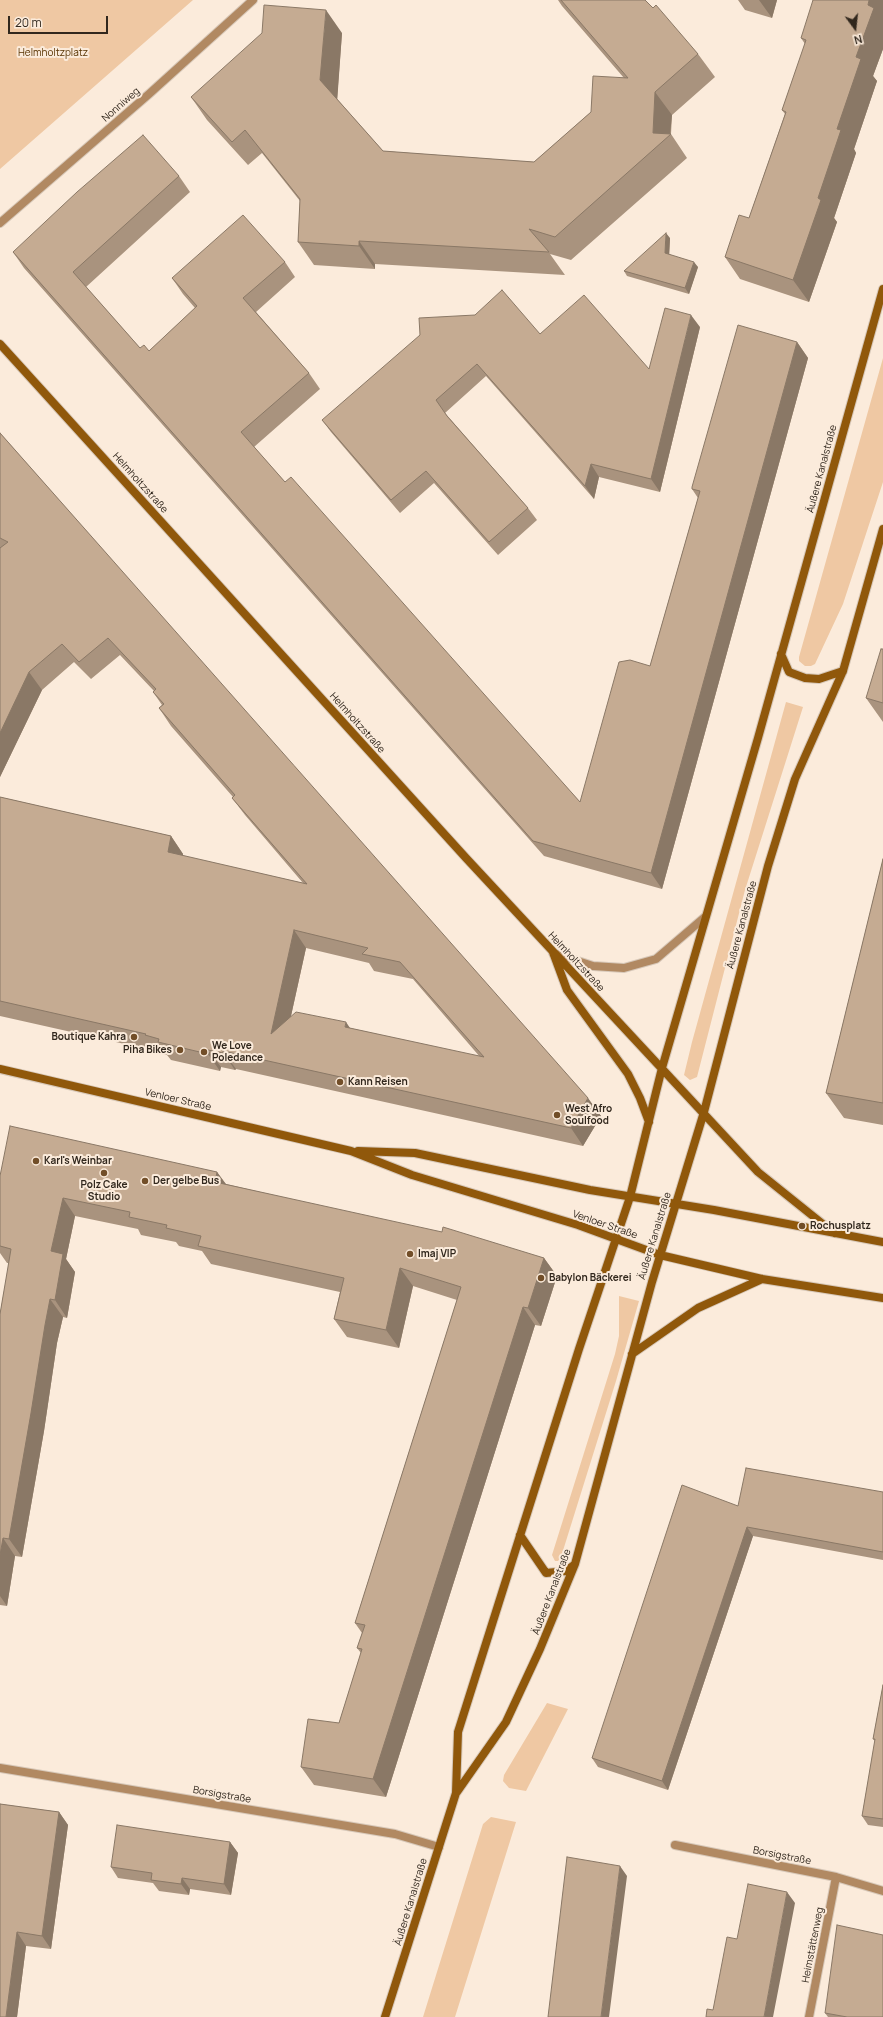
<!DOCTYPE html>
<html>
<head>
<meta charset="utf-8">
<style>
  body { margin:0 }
  #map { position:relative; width:883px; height:2017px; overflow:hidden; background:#fbebdb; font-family:Manrope,sans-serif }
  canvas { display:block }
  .north { position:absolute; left:835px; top:8px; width:40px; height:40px; -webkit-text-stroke:3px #fbebdb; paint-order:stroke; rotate:165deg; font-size:11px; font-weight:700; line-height:16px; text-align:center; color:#31271d }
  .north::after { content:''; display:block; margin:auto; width:14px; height:18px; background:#31271d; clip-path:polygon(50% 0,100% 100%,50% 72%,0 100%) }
  .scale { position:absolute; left:8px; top:16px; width:100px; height:18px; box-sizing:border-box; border:2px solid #31271d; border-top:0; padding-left:5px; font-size:12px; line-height:14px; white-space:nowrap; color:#31271d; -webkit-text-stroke:3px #fbebdb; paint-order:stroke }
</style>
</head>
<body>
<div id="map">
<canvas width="883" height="2017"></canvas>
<div class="north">N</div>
<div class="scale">20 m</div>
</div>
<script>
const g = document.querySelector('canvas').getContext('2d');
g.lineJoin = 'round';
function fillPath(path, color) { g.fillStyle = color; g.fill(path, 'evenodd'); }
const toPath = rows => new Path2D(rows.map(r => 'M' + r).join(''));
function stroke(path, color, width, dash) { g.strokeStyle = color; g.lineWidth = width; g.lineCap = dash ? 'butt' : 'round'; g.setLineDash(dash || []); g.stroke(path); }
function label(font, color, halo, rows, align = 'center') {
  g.font = font + ' Manrope,sans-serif'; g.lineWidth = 4; g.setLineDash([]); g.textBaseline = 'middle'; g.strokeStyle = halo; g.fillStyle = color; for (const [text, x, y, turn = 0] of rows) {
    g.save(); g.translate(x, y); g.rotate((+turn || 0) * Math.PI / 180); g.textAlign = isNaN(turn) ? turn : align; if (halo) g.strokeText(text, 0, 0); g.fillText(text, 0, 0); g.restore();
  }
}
const green = toPath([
  [0,0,193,0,0,169],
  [883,358,883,482,843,604,815,664,811,666,805,666,799,661,799,657],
  [786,702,803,707,745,890,697,1077,690,1080,684,1075,692,1042],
  [619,1296,639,1301,616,1381,561,1557,558,1561,555,1561,552,1555,615,1354,619,1336],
  [547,1703,568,1709,526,1791,509,1788,503,1781,504,1775],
  [491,1817,516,1822,455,2017,423,2017,483,1824]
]);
const street = toPath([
  [0,223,149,94,253,0],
  [553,953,593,966,624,968,656,959,705,917],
  [0,1768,395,1834,439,1847],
  [675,1845,836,1877,883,1891],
  [809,2017,836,1877]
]);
const secondary = toPath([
  [0,344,466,858,758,1172,834,1233],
  [781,654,789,672,805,678,819,679,843,671],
  [554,955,567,990,628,1074,640,1098,649,1122],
  [0,1069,351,1151,412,1175,578,1225,660,1255,762,1279,883,1298],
  [358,1151,415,1153,590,1190,714,1210,883,1242],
  [632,1354,698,1308,762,1279],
  [520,1535,546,1573,566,1571,574,1565],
  [457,1792,506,1722,540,1649,575,1564,652,1282,704,1112,768,866,795,779,843,671,883,529],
  [385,2017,456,1793,458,1732,579,1349,630,1197,662,1068,758,738,883,289]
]);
const wall = toPath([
  [558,0,645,0,653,8,698,54,715,77,672,115,671,134,687,158,571,260,550,254,565,275,375,264,375,269,314,265,298,242,300,201,262,153,248,165,207,120,191,97,342,33,337,99,383,151,534,162,591,112,624,78,562,6],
  [738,0,777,0,772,18,745,10],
  [883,0,883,49,873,76,877,81,854,149,856,153,834,218,837,222,809,302,740,279,725,257,749,218,785,114,782,110,805,44,801,38],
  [179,176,190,192,86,287,140,348,149,351,195,308,183,294,172,278,285,262,295,277,256,312,309,373,320,389,254,447,285,482,580,802,650,666,698,498,692,489,797,342,808,358,662,889,544,856,24,268,13,252],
  [670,238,669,254,698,267,689,294,627,276,624,271],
  [700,327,660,492,599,477,594,499,486,376,445,413,528,508,537,520,498,555,434,483,400,513,331,432,322,420,540,334,649,369],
  [0,433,601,1116,583,1146,236,1069,235,1070,221,1067,220,1071,171,1060,167,1055,157,1053,156,1051,0,1016,0,797,171,836,183,854,183,856,303,883,245,815,232,798,233,797,171,726,159,708,162,705,153,692,154,691,120,655,91,679,74,662,42,690,0,777],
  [306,948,369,963,374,971,413,979,480,1057,350,1028,291,1016],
  [883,649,883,722,866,698],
  [883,859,883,1125,844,1118,826,1093],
  [217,1172,226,1184,544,1258,557,1276,541,1326,535,1325,386,1797,314,1785,301,1767,339,1723,361,1653,357,1648,362,1633,355,1623,457,1300,413,1286,399,1348,347,1337,334,1319,340,1292,211,1264,202,1251,179,1246,176,1242,141,1235,138,1229,75,1216,66,1259,75,1272,67,1318,63,1317,57,1343,44,1431,22,1557,15,1556,7,1606,0,1605,0,1314,9,1263,7,1263,0,1253,0,1176],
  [883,1492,883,1560,753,1536,668,1790,598,1767,592,1758,738,1506],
  [883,1685,883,1827,868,1825,862,1816,875,1741,873,1739],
  [0,1804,59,1812,68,1825,51,1949,26,1946,17,2017,0,2017],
  [230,1842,238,1853,231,1895,190,1889,189,1895,159,1891,153,1883,118,1878,111,1867],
  [825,2013,883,2017,828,2017]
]);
const shadedWall = toPath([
  [759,0,777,0,772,18],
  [869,0,883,0,883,49,873,76,877,81,854,149,856,153,834,218,837,222,809,302,793,280,818,198,837,129,856,57],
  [326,10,342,33,337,103,320,80],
  [655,92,672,115,670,135,653,133],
  [666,233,670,238,669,259,665,253],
  [359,241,375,264,375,269,359,246],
  [694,262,698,267,689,294,685,288],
  [691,315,700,327,660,492,651,479],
  [797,342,808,358,662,889,651,873],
  [591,464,599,477,594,499,585,486],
  [29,672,42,690,0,777,0,733],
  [171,836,183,854,181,870,168,852],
  [294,930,306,948,283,1052,271,1034],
  [346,1022,358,1040,345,1027],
  [208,1050,221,1067,220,1071,208,1054],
  [223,1051,236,1069,235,1070,223,1053],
  [588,1098,601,1116,583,1146,571,1128],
  [217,1172,230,1190,215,1182],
  [63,1198,75,1216,66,1259,75,1272,67,1318,55,1300,51,1251],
  [544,1258,557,1276,541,1326,528,1308],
  [400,1268,413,1286,399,1348,386,1330],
  [50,1299,63,1317,57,1343,44,1431,22,1557,9,1539,45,1325],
  [523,1307,535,1325,386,1797,373,1779],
  [747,1527,753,1536,668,1790,662,1781],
  [3,1538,15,1556,7,1606,0,1596,0,1555],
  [59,1812,68,1825,51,1949,42,1936],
  [230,1842,238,1853,231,1895,224,1884],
  [620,1866,627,1876,609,2017,601,2017],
  [182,1878,190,1889,189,1895,181,1884],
  [787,1892,795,1903,773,2017,764,2017],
  [17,1932,26,1946,17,2017,6,2017]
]);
const building = toPath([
  [561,0,645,0,653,8,656,5,698,54,655,92,653,133,671,134,555,237,529,229,549,252,359,241,359,246,298,242,300,199,245,130,232,142,191,97,262,33,264,5,326,10,320,80,383,151,534,162,591,112,593,76,628,78,561,0],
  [813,0,869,0,868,5,874,8,856,57,861,59,837,129,841,130,818,198,821,200,793,280,725,257,739,215,749,218,786,112,782,110,806,40,801,38,813,0],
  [143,135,179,176,73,272,140,348,144,345,149,351,197,306,172,278,243,215,285,262,243,298,309,373,241,432,285,482,291,477,580,802,619,662,630,660,650,666,700,491,692,489,692,487,738,325,797,342,651,873,533,841,13,252,77,192,143,135],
  [666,233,665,253,694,262,685,288,624,271,666,233],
  [502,290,540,334,584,295,649,369,665,308,691,315,651,479,591,464,585,486,477,364,436,400,447,416,528,508,489,542,426,471,391,500,322,420,420,335,419,318,475,315,502,290],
  [0,433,588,1098,571,1128,223,1051,223,1053,208,1050,208,1054,158,1042,159,1039,145,1035,146,1034,0,1001,0,797,171,836,168,852,307,884,232,798,235,795,159,708,164,704,153,692,156,689,108,638,79,662,62,644,29,672,0,733,0,548,8,542,0,538,0,433],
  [294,930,368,948,362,954,400,962,484,1057,345,1027,346,1022,296,1012,271,1034,294,930],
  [881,649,883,649,883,703,866,698,881,649],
  [883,859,883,1103,826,1093,883,859],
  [10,1126,217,1172,215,1182,442,1232,443,1227,544,1258,528,1308,523,1307,373,1779,301,1767,308,1719,339,1723,362,1649,357,1648,365,1625,355,1623,461,1287,400,1268,386,1330,334,1319,344,1278,198,1246,201,1236,166,1228,167,1225,129,1217,130,1212,63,1198,51,1251,63,1254,55,1300,50,1299,45,1325,31,1413,9,1539,3,1538,0,1555,0,1314,11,1249,0,1246,0,1176,10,1126],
  [746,1468,883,1492,883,1552,747,1527,662,1781,592,1758,682,1485,738,1506,746,1468],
  [883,1685,883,1819,862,1816,875,1739,873,1739,883,1685],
  [0,1804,59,1812,42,1936,17,1932,6,2017,0,2017,0,1804],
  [117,1825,230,1842,224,1884,182,1878,181,1884,151,1880,152,1873,111,1867,117,1825],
  [567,1857,620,1866,601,2017,548,2017,567,1857],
  [748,1884,787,1892,764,2017,706,2017,707,2009,713,2010,727,1937,737,1939,748,1884],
  [837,1925,883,1935,883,2017,847,2017,825,2013,837,1925]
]);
const markers = [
  [134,1037,4,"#724e28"],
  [180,1050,4,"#724e28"],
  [204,1052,4,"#724e28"],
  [340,1082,4,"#724e28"],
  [557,1115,4,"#724e28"],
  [36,1161,4,"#724e28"],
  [104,1173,4,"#724e28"],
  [145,1181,4,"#724e28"],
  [802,1226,4,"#724e28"],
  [410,1254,4,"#724e28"],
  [541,1278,4,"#724e28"]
];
const parkNames = [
  ["Helmholtzplatz",53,53]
];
const streetNames = [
  ["Nonniweg",121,105,-41],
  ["Äußere Kanalstraße",822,469,-75],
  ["Helmholtzstraße",140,483,48],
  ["Helmholtzstraße",357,723,48],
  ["Äußere Kanalstraße",742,925,-75],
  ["Helmholtzstraße",576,962,47],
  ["Venloer Straße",178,1100,13],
  ["Venloer Straße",605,1225,19],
  ["Äußere Kanalstraße",655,1236,-73],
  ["Äußere Kanalstraße",552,1592,-69],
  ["Borsigstraße",222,1795,10],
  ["Borsigstraße",782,1856,11],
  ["Äußere Kanalstraße",411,1902,-73],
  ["Heimstättenweg",813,1945,-79]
];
const poiNames = [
  ["Boutique Kahra",126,1037,"right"],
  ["We Love",212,1046],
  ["Poledance",212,1058],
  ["Piha Bikes",172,1050,"right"],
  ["Kann Reisen",348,1082],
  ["West Afro",565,1109],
  ["Soulfood",565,1121],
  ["Karl's Weinbar",44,1161],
  ["Der gelbe Bus",153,1181],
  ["Polz Cake",104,1185,"center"],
  ["Studio",104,1197,"center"],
  ["Rochusplatz",810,1226],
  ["Imaj VIP",418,1254],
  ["Babylon Bäckerei",549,1278]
];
fillPath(green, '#efc8a3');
stroke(street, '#d7c8b9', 10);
stroke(secondary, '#d7c8b9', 10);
stroke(street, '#b18962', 8);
stroke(secondary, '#90580b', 8);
fillPath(wall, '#a9937e');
fillPath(shadedWall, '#8a7866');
fillPath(building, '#c5ab92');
stroke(building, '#8a7866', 1);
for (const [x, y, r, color] of markers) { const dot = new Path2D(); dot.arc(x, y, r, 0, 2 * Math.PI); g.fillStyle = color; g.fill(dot); stroke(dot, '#fbebdb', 1.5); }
label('10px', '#583301', '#fbebdb', parkNames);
label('10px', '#31271d', '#fbebdb', streetNames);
label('bold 10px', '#31271d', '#fbebdb', poiNames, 'left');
</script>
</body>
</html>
